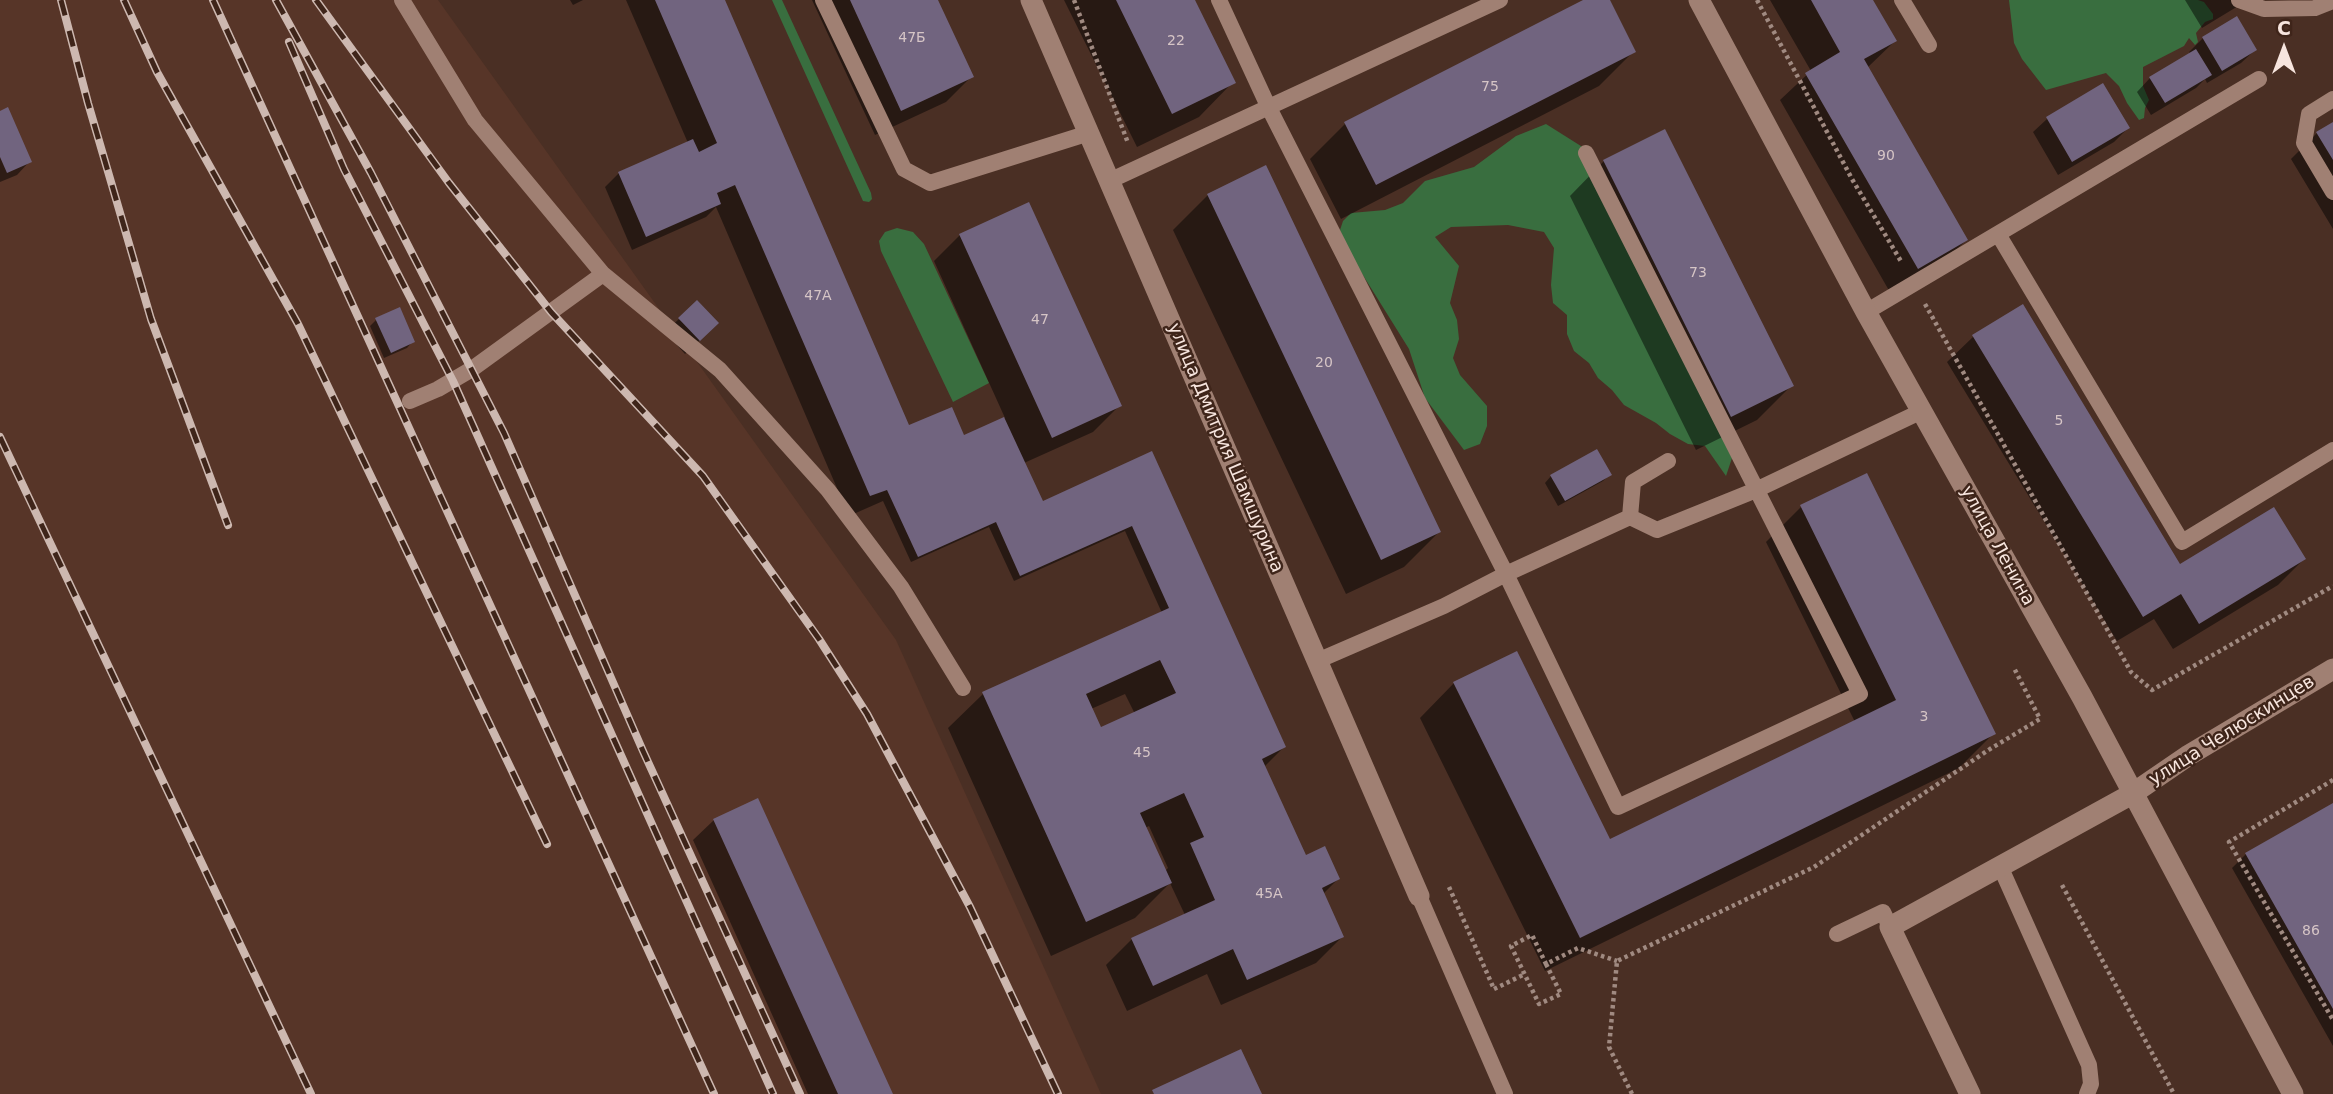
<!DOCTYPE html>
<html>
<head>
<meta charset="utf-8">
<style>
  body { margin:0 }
  #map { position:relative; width:2333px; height:1094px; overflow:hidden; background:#4a2f24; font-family:"DejaVu Sans",sans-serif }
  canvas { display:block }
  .north { position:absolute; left:2249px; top:14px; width:70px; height:70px; -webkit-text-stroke:5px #3f251a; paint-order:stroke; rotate:0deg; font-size:19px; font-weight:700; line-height:28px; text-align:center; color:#f7e5de }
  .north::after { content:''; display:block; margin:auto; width:24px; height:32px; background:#f7e5de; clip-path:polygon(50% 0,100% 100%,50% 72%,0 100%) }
</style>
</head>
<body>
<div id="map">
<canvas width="2333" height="1094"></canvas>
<div class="north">С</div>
</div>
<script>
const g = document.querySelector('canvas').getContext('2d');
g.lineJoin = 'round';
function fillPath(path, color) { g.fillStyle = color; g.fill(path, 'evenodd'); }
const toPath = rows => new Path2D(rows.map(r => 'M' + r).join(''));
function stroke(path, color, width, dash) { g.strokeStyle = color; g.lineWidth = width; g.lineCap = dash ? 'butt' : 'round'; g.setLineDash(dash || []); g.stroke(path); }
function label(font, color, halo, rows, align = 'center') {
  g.font = font + ' "DejaVu Sans",sans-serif'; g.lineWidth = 5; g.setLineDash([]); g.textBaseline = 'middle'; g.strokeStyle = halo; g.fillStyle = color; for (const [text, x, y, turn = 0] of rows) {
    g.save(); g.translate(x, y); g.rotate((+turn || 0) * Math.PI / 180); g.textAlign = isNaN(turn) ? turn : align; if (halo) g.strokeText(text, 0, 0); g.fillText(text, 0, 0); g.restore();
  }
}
const built = toPath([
  [0,0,438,0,896,640,1101,1094,0,1094]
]);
const green = toPath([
  [772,0,782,0,871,193,872,199,869,202,863,201],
  [2009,0,2198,0,2204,2,2213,14,2213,19,2205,22,2196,33,2198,42,2195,45,2189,38,2184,46,2143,67,2143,86,2149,100,2145,108,2144,118,2139,120,2127,103,2119,86,2106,73,2046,90,2022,59,2014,43],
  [1546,124,1592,153,1732,458,1726,476,1705,446,1688,444,1670,434,1656,423,1624,405,1612,390,1598,378,1589,363,1574,351,1567,334,1567,315,1553,303,1551,285,1554,248,1544,232,1508,225,1451,227,1435,237,1459,266,1450,303,1457,320,1459,339,1453,358,1460,375,1487,406,1487,426,1480,444,1464,450,1425,398,1409,349,1351,256,1340,230,1343,221,1351,213,1385,210,1403,203,1425,181,1474,167,1516,136],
  [897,228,913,232,924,244,989,383,953,402,881,251,879,241,885,232]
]);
const shadow = toPath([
  [570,0,583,0,573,5],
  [626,0,723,0,908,427,964,437,1005,418,934,261,960,235,1119,406,1093,432,1024,463,1042,503,1151,454,1284,747,1264,767,1305,857,1338,879,1323,894,1342,937,1316,963,1221,1005,1207,974,1127,1011,1106,965,1132,939,1185,915,1170,883,1135,918,1051,956,948,728,983,694,1162,613,1125,531,1014,581,989,527,911,562,883,501,849,516,716,207,706,217,632,250,605,187,619,173,688,143],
  [1125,694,1135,714,1100,729,1091,709],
  [1149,826,1168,868,1165,871,1145,828],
  [812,0,937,0,972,76,946,102,875,135],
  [1064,0,1193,0,1233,82,1199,117,1137,147],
  [1587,0,1608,0,1634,51,1599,86,1341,219,1310,159,1345,124],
  [1770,0,1871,0,1895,41,1867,68,1966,240,1940,266,1891,294,1780,100,1811,71],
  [2185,0,2248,0,2202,28],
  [2203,38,2255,50,2241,63,2207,83,2205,79,2196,88,2151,115,2137,92,2150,78,2191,54,2189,52],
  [2103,85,2128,128,2114,142,2058,175,2033,132,2047,119],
  [0,113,30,161,17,175,0,182],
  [2333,124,2333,229,2291,159,2317,133],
  [1604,161,1791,386,1757,420,1696,450,1570,196],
  [1208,195,1439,532,1404,567,1346,594,1173,230],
  [679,319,703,337,685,354,665,332],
  [376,320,413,341,407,348,384,358,370,326],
  [1974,336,2180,567,2304,559,2278,585,2173,649,2154,619,2117,641,1947,362],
  [1609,475,1603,481,1558,506,1545,483,1551,476],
  [1801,507,1994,733,1959,768,1545,971,1420,718,1454,683,1609,842,1855,722,1766,542],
  [2333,805,2333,1046,2232,868,2246,854],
  [714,820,891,1094,808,1094,693,840]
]);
const building = toPath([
  [655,0,725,0,909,425,952,407,964,435,1004,417,1043,501,1152,451,1286,747,1262,759,1306,855,1325,846,1340,879,1322,888,1344,937,1247,980,1233,949,1153,986,1131,938,1215,900,1190,843,1204,837,1184,793,1140,813,1172,883,1086,922,982,692,1169,608,1132,526,1020,576,996,522,918,557,887,490,870,496,735,185,717,193,721,204,646,237,618,172,693,139,699,152,717,143],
  [1160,660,1176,693,1101,727,1086,694],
  [850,0,938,0,974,77,901,111],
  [1116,0,1195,0,1236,83,1172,114],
  [1583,0,1610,0,1636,52,1376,185,1344,122],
  [1811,0,1873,0,1897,41,1864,59,1968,240,1918,269,1805,73,1840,52],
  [2237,16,2257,50,2222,71,2202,37],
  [2196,49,2212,75,2165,103,2149,77],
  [2103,83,2130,128,2072,162,2046,117],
  [8,107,32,162,7,173,0,157,0,111],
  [2333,122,2333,160,2316,132],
  [1665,129,1794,386,1731,417,1603,160],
  [1266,165,1441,532,1381,560,1207,194],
  [1029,202,1122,406,1052,438,959,234],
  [697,300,719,323,700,341,678,318],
  [2023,304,2180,564,2274,507,2306,559,2199,624,2181,594,2143,617,1972,335],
  [400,307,415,342,391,353,375,318],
  [1597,449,1612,475,1565,501,1550,475],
  [1867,473,1996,734,1580,938,1453,682,1517,651,1610,839,1896,700,1800,505],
  [758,798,893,1094,838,1094,713,819],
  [2333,803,2333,1009,2245,853],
  [1241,1049,1262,1094,1154,1094,1152,1090]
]);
const path = toPath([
  [1074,0,1128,143],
  [1757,0,1852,179,1902,263],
  [1925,304,2131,672,2152,690,2333,586],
  [2333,780,2229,842,2333,1020],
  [2062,885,2174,1094],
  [1449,887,1494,989],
  [1546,964,1561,994,1539,1004,1511,946,1532,935,1546,964,1578,948,1617,961],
  [1494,989,1525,974],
  [1632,1094,1609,1047,1617,961,1814,867,1990,749,2040,719,2014,668]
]);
const lane = toPath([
  [402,0,475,120,603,274,720,370,828,490,901,587,963,688],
  [823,0,904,169,930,183,1089,133],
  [1219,0,1268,106,1506,574,1618,807,1860,694,1586,153],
  [1902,0,1929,45],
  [2239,0,2264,9,2315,8,2333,1],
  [2333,99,2309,114,2304,143,2333,192],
  [1109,181,1500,0],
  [1998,234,2182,542,2333,450],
  [1866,312,2259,79],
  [410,401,438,389,472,369,603,274],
  [1630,517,1657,530,1756,490,1922,411],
  [1317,661,1444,606,1506,574,1630,517,1633,482,1668,461],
  [2000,866,2089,1065,2091,1084,2087,1094],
  [1419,896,1505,1094],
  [1837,934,1883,912,1890,927]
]);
const street = toPath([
  [1031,0,1419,896],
  [1970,1094,1890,927,2132,794]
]);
const secondary = toPath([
  [1699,0,1866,312,2082,697,2293,1094],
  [2132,794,2189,755,2333,669]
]);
const rail = toPath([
  [61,0,88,103,151,319,228,525],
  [124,0,157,72,298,324,547,844],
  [213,0,714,1094],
  [276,0,371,173,504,433,643,751,800,1094],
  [316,0,449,183,551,312,703,476,819,639,867,714,970,907,1058,1094],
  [289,42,344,169,453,381,773,1094],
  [0,437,311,1094]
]);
const numberNames = [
  ["47Б",912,38],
  ["22",1176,41],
  ["75",1490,87],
  ["90",1886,156],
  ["73",1698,273],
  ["47А",818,296],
  ["47",1040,320],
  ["20",1324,363],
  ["5",2059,421],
  ["3",1924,717],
  ["45",1142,753],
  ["45А",1269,894],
  ["86",2311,931]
];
const streetNames = [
  ["улица Дмитрия Шамшурина",1225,448,67],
  ["улица Ленина",1997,546,61],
  ["улица Челюскинцев",2232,731,-32]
];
fillPath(built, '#573528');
fillPath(green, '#396e3f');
fillPath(shadow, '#0007');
fillPath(building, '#71647f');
stroke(path, '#a08a81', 4.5, [3.5, 3.5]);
stroke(lane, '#a08073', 16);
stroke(street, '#a08073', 21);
stroke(secondary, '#a08073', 21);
stroke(rail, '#cdb8b0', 8);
stroke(rail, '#3f251a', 5, [16]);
label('14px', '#d6c5c6', null, numberNames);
label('18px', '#f7e5de', '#3f251a', streetNames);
</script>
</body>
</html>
